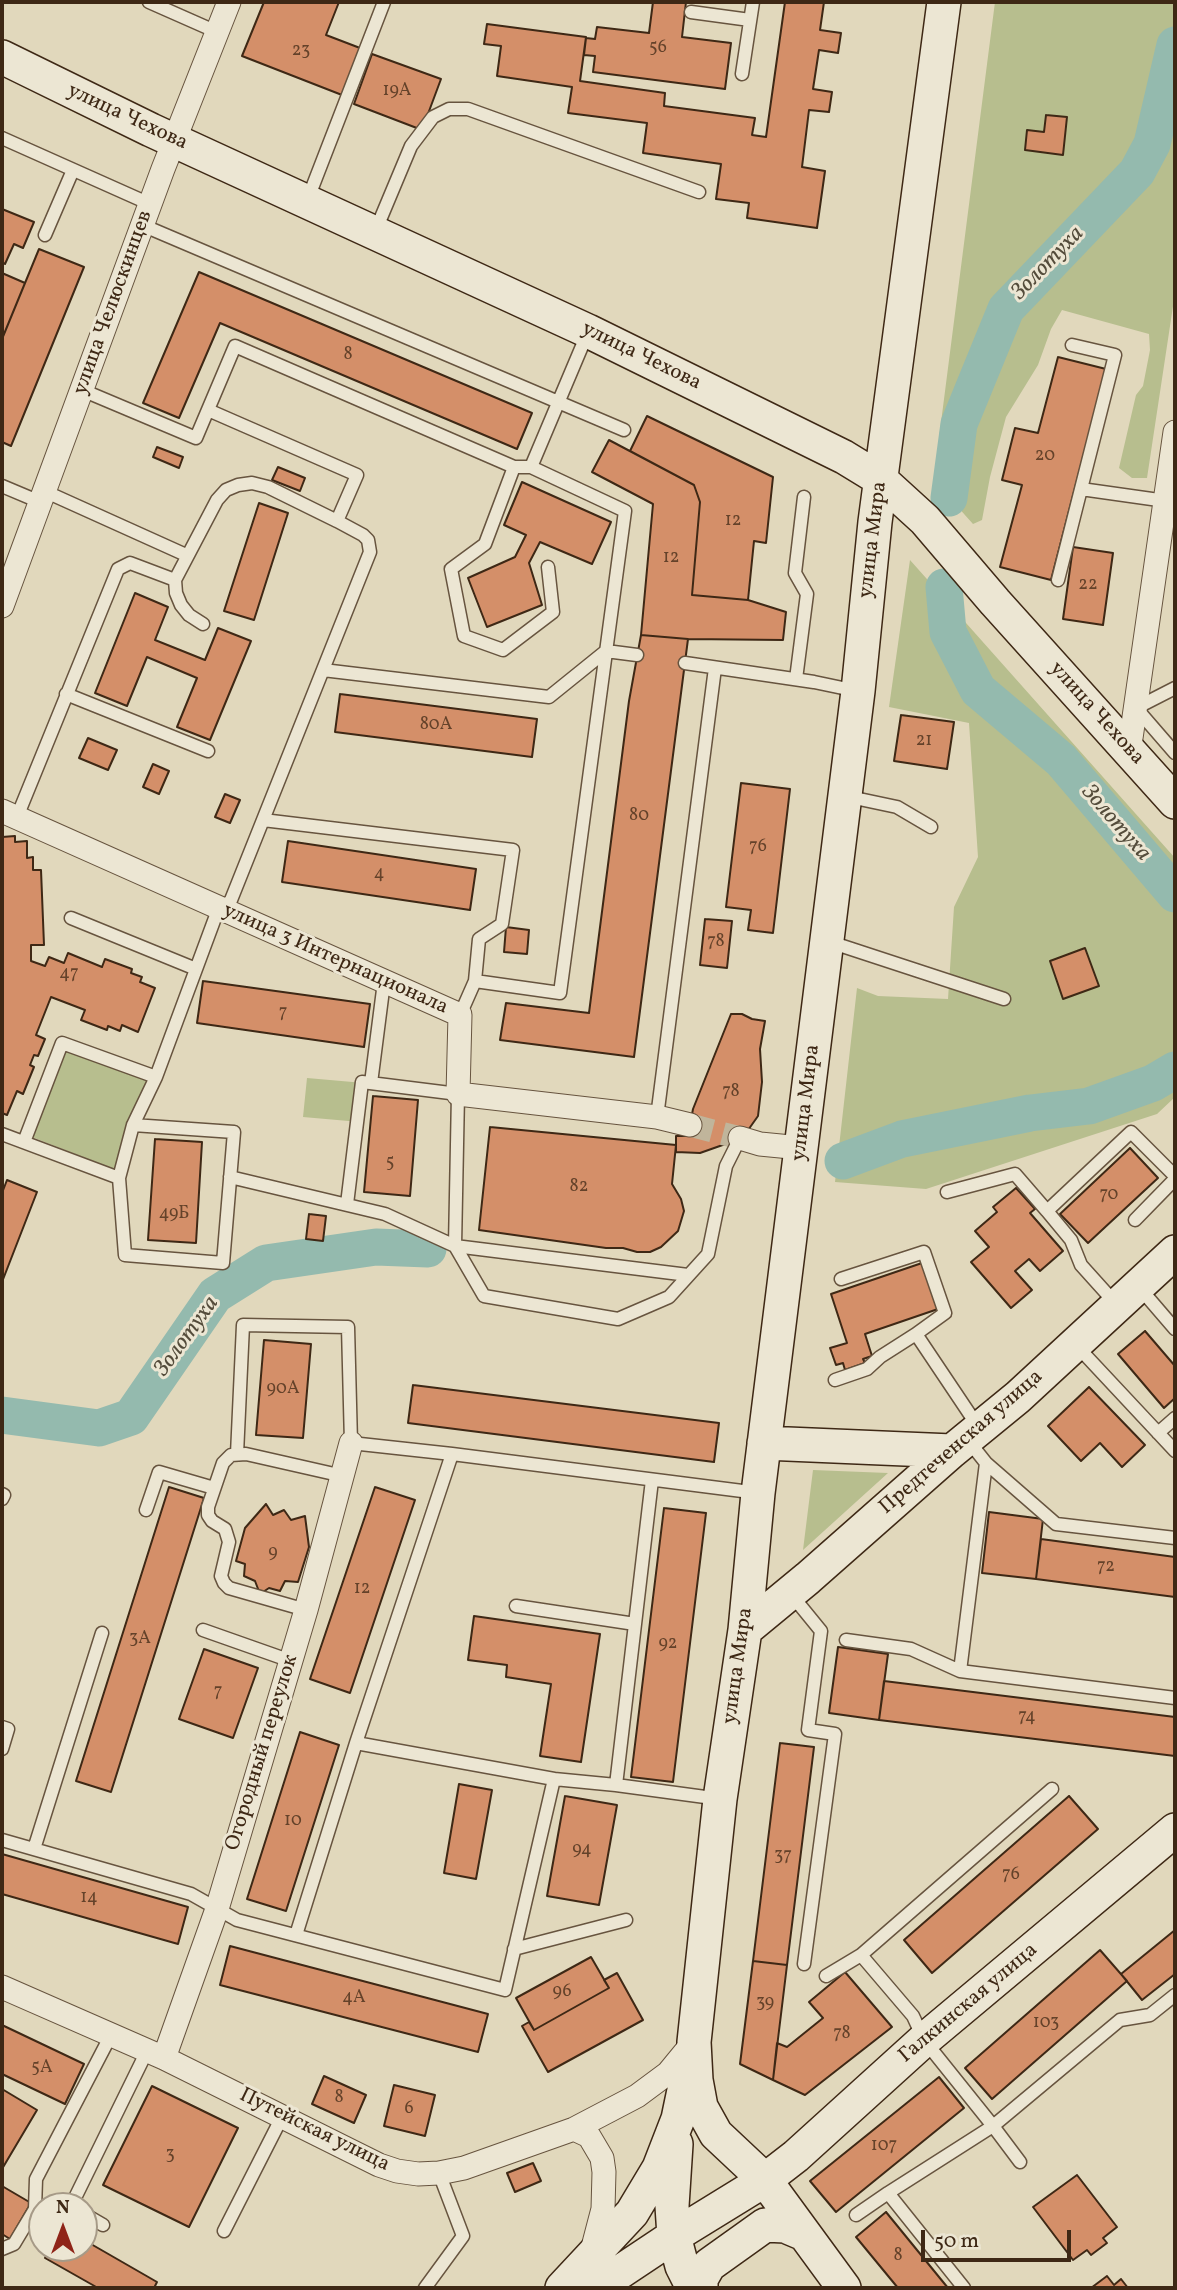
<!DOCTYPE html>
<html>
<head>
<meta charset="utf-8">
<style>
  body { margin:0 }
  #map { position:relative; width:1177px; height:2290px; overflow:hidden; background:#e1d8bc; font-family:Vollkorn,serif }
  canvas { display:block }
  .frame { position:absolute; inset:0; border:4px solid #3e2815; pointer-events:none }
  .north { position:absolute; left:28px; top:2192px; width:70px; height:70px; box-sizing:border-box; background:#ece6d3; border:2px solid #a69a87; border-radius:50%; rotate:0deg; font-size:19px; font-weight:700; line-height:28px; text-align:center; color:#3e2815 }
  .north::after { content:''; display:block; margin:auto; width:24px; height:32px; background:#8f2418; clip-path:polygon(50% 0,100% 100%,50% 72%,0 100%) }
  .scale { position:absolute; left:921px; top:2230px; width:150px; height:32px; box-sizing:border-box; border:4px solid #3e2815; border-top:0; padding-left:9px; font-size:21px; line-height:24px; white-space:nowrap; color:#3e2815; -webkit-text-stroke:5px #ece6d3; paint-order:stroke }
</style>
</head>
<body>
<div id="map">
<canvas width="1177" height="2290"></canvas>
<div class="frame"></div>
<div class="north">N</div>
<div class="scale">50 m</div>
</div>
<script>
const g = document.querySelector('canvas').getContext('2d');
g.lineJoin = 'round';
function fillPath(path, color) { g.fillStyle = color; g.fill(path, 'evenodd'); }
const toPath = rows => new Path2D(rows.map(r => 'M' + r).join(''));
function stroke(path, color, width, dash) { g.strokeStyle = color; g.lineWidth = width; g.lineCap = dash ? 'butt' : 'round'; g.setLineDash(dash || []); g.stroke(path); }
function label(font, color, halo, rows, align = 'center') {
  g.font = font + ' Vollkorn,serif'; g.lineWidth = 6; g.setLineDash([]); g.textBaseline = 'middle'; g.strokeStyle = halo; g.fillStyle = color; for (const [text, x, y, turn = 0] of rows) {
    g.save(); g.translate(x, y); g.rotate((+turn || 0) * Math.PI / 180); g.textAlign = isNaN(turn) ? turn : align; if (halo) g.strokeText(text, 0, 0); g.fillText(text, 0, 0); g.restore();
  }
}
const green = toPath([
  [995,2,1175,2,1175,293,1147,478,1132,478,1119,468,1136,395,1143,386,1150,350,1149,334,1062,310,1051,329,1038,365,1006,417,990,477,982,520,973,524,939,486,939,438],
  [910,560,1175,858,1175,1097,1157,1114,926,1189,835,1182,857,988,878,996,948,999,954,907,978,857,969,723,889,707],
  [65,1049,149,1081,116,1170,32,1137],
  [307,1078,364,1083,360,1122,303,1117],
  [813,1470,888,1473,803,1550]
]);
const river = toPath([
  [949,498,959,424,1006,309,1137,172,1152,144,1175,45],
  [944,587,948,632,978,690,1061,760,1175,894],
  [843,1161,902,1139,1030,1113,1089,1106,1153,1083,1175,1070],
  [2,1415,99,1428,131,1417,215,1295,266,1263,376,1247,428,1249]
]);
const building = toPath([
  [264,2,339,2,326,35,360,48,342,95,242,56,264,2],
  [653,2,686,2,682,37,731,43,725,89,593,72,595,56,584,55,586,38,595,39,597,27,649,33,653,2],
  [785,2,824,2,820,30,841,33,838,53,819,50,813,89,832,92,829,112,809,110,802,167,825,171,817,228,747,218,749,203,716,199,721,164,643,153,647,123,568,113,572,87,497,76,501,46,484,44,487,24,586,37,580,81,665,93,664,106,755,118,752,135,766,137,785,2],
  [372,54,441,79,422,130,354,104,372,54],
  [1046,115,1067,117,1063,155,1025,150,1027,130,1044,132,1046,115],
  [2,209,34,222,23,248,14,244,5,264,2,262,2,209],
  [39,249,84,267,11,446,2,442,2,339,39,249],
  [199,272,532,413,517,449,220,323,179,418,143,403,199,272],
  [2,273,25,283,2,339,2,273],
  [1058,357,1106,369,1051,580,1000,567,1022,485,1002,480,1015,428,1038,433,1058,357],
  [647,416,773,477,766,543,754,541,748,600,692,595,700,502,694,485,630,451,647,416],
  [609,440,694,485,700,502,692,595,748,600,786,612,783,640,688,639,641,635,653,504,592,472,609,440],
  [157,447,183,457,179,468,153,457,157,447],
  [278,467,305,478,300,491,272,480,278,467],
  [522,482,611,522,592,564,540,542,529,563,542,605,487,627,468,578,515,557,526,535,504,525,522,482],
  [259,503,288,513,254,620,224,611,259,503],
  [1073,547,1113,553,1103,625,1063,619,1073,547],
  [135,593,168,607,155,640,205,660,218,628,251,641,210,740,177,727,197,678,147,657,127,706,95,693,135,593],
  [641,635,688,639,634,1057,500,1040,506,1003,589,1013,629,701,641,635],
  [340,694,537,719,532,757,335,732,340,694],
  [901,715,954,722,947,769,894,761,901,715],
  [88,738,117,750,108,770,79,758,88,738],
  [153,764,169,771,159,794,143,787,153,764],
  [741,783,790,789,773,933,748,930,751,910,726,907,741,783],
  [225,794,240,800,230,823,215,817,225,794],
  [15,836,15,842,27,841,27,858,33,857,33,870,41,870,44,945,31,945,31,961,45,966,49,957,64,963,68,953,102,967,105,959,132,969,131,973,142,977,140,982,155,988,138,1032,122,1025,120,1031,108,1026,107,1030,81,1020,85,1010,51,997,36,1035,45,1039,38,1056,34,1055,30,1065,34,1067,23,1094,17,1091,7,1115,2,1113,2,837,15,836],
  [288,841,476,869,470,910,282,882,288,841],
  [705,919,732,921,727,968,700,965,705,919],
  [506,927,529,930,527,954,504,952,506,927],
  [1085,948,1099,986,1063,999,1050,961,1085,948],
  [203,981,370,1004,364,1047,197,1023,203,981],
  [731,1014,742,1014,752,1019,765,1021,760,1049,762,1082,758,1116,746,1133,734,1141,700,1153,676,1152,676,1136,688,1136,693,1109,731,1014],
  [373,1096,418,1100,410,1196,364,1192,373,1096],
  [490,1127,676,1145,672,1184,681,1199,684,1211,678,1231,661,1247,650,1252,637,1252,623,1248,606,1248,479,1230,490,1127],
  [155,1139,202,1142,196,1243,148,1240,155,1139],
  [1130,1148,1158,1178,1088,1243,1060,1214,1130,1148],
  [7,1180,37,1192,2,1282,2,1193,7,1180],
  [1016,1188,1035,1209,1030,1213,1063,1251,1040,1271,1029,1259,1015,1271,1032,1290,1011,1308,971,1262,989,1247,975,1231,997,1212,993,1207,1016,1188],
  [309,1214,326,1216,323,1241,306,1239,309,1214],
  [922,1263,938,1309,865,1334,872,1356,863,1359,865,1363,845,1370,843,1363,836,1365,830,1348,847,1343,831,1294,922,1263],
  [1145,1331,1175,1366,1175,1398,1164,1408,1118,1354,1145,1331],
  [264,1340,311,1344,303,1438,256,1435,264,1340],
  [413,1385,719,1423,714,1462,408,1423,413,1385],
  [1089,1387,1145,1445,1122,1467,1100,1443,1081,1461,1048,1426,1089,1387],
  [169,1487,204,1498,111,1792,76,1781,169,1487],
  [375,1487,415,1500,350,1693,310,1679,375,1487],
  [266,1504,273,1515,284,1510,291,1520,305,1516,309,1547,298,1582,285,1581,280,1591,269,1588,260,1594,255,1581,244,1576,245,1564,236,1561,245,1528,266,1504],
  [664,1508,706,1513,673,1782,631,1777,664,1508],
  [989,1512,1043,1519,1036,1579,982,1573,989,1512],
  [1041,1539,1175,1557,1175,1597,1036,1579,1041,1539],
  [474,1616,600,1634,581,1762,540,1756,551,1684,506,1677,507,1665,468,1660,474,1616],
  [838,1647,888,1654,879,1720,829,1713,838,1647],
  [204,1649,258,1668,233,1738,179,1719,204,1649],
  [884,1681,1175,1717,1175,1756,879,1720,884,1681],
  [300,1732,339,1745,286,1911,247,1899,300,1732],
  [780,1743,814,1747,787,1965,753,1961,780,1743],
  [459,1784,492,1790,476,1879,444,1873,459,1784],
  [565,1796,617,1805,599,1905,547,1896,565,1796],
  [1069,1796,1098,1829,932,1973,904,1940,1069,1796],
  [2,1854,188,1907,178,1944,2,1894,2,1854],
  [1175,1930,1175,1974,1142,2000,1121,1974,1175,1930],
  [230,1946,488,2014,478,2052,220,1985,230,1946],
  [1100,1950,1127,1981,992,2099,965,2068,1100,1950],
  [591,1957,609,1988,534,2030,516,1998,591,1957],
  [753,1961,787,1965,773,2080,740,2064,753,1961],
  [845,1972,892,2027,805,2095,773,2080,777,2043,787,2047,823,2018,809,2002,845,1972],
  [617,1973,643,2020,548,2072,522,2026,529,2022,534,2030,609,1988,604,1980,617,1973],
  [2,2025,84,2064,65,2104,2,2074,2,2025],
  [324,2076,366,2095,354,2123,312,2104,324,2076],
  [939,2077,964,2108,836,2212,810,2181,939,2077],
  [394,2085,435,2095,425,2136,384,2126,394,2085],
  [152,2086,238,2128,189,2227,103,2185,152,2086],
  [2,2089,37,2110,2,2169,2,2089],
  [533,2163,541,2181,515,2192,507,2173,533,2163],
  [1077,2175,1117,2227,1103,2238,1107,2243,1091,2255,1087,2250,1073,2260,1033,2207,1077,2175],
  [2,2186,31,2203,10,2239,2,2234,2,2186],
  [886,2212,939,2277,948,2288,898,2288,856,2237,886,2212],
  [84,2240,157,2282,154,2288,98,2288,45,2258,50,2248,84,2248,84,2240],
  [1107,2276,1114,2285,1121,2279,1128,2288,1091,2288,1107,2276]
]);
const streetTunnel = toPath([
  [690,1125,740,1138]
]);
const lane = toPath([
  [149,2,217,32],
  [691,12,750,20],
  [742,74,753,2],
  [2,138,150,204],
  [307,201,384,2],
  [142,225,624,430],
  [375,232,411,146,433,117,449,109,468,109,699,192],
  [45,235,73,170],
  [1072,345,1115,355,1081,489,1166,501],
  [82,390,196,438,235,346,514,467,531,467],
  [514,467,485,544,451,569,464,636,503,650,553,612,548,567],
  [2,486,40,502],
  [44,491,186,555],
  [175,580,176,593,181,605,189,615,203,624],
  [1058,580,1081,489],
  [685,663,814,682,857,691],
  [323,670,549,697,606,651,637,655],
  [796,679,807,594,795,573,804,497],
  [1175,688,1136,708,1175,753],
  [66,694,208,751],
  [845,796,897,807,931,827],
  [17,817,118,569,130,563,175,580,217,500,226,490,238,485,252,483,268,487,337,521],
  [263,820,513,850,502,924,479,939,475,981],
  [71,918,196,969],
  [827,941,1004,999],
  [460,1015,475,981,560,993,625,511,531,467,588,332],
  [371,1083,384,982],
  [657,1117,715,668],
  [133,1125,156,1077,215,918,231,900,370,552,368,540,363,535,337,521,357,475,208,410],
  [133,1125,234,1132,223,1263,125,1255,119,1178,133,1125],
  [2,1134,119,1178],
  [24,1142,62,1043,156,1077],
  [230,1177,385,1214,455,1246,688,1275],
  [947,1192,1015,1174,1047,1211,1131,1132,1175,1176],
  [347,1204,362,1082,458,1094,455,1246,484,1296,618,1319,669,1297,708,1254,726,1166,740,1138],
  [1047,1211,1071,1240,1081,1265,1117,1305],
  [1135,1220,1175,1179],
  [841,1279,924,1252,945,1313,916,1334,979,1428],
  [1138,1286,1175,1329],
  [1075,1344,1175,1451],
  [835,1380,867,1369,880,1357,916,1334],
  [1158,1433,1175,1418],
  [967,1439,986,1463,1056,1524,1175,1538],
  [237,1454,243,1325,348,1327,351,1443,452,1454,758,1493],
  [652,1480,616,1785,720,1799],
  [2,1494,4,1495,2,1499],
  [146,1510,159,1472,214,1488],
  [790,1593,821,1631,808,1730,835,1734,804,1964],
  [516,1606,635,1624],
  [306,1610,229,1588,224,1583,221,1576,229,1542,225,1529,212,1521,208,1515,208,1507,223,1463,231,1455,246,1454,343,1476],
  [203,1630,291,1661],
  [846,1640,911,1649,960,1671,1175,1698],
  [960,1671,986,1463],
  [2,1727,8,1729,2,1749],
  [356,1743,554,1779],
  [1052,1789,861,1955,913,2016,924,2040,993,2126,1120,2020,1150,2015,1175,1995],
  [2,1840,191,1894,237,1920,505,1990,554,1779,616,1785],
  [34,1849,102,1633],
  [296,1935,356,1743,452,1454],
  [514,1949,626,1920],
  [826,1976,861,1955],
  [71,2206,147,2051],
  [84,2214,103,2225],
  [856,2215,888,2193],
  [224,2231,282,2117],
  [2,2249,14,2244,35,2209,36,2179,111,2035],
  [425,2288,463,2236,439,2173],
  [964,2288,888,2193,993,2126,1020,2162]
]);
const street = toPath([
  [2,606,163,169,229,2],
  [1129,752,1175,432],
  [2,811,460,1015,458,1094,657,1117,690,1125],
  [740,1138,760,1144,801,1148],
  [2,1987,164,2058,379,2165,397,2171,418,2174,439,2173,464,2168,574,2129,637,2096,668,2073,691,2045],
  [164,2058,217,1909,306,1610,351,1443],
  [574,2129,589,2136,602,2158,604,2172,603,2209,592,2251]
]);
const secondary = toPath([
  [2,57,151,130,588,331,844,457,880,479,925,520,995,602,1175,802],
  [764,1443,952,1451],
  [745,1630,808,1578,952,1451,1018,1397,1175,1252],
  [676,2144,672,2206,674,2236,682,2266,693,2288],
  [562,2288,632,2213,659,2168,678,2119,688,2071],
  [596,2288,674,2236,765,2180,796,2156,924,2040,1175,1830],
  [701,2288,701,2279,709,2265,765,2225,785,2226,804,2234],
  [844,2288,765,2180,716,2134,701,2107,696,2080,694,2042,720,1799,745,1630,758,1493,858,691,875,522,944,2]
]);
const numberNames = [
  ["56",658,49],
  ["23",301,52],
  ["19А",397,92],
  ["8",348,356],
  ["20",1045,457],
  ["12",733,522],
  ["12",671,559],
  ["22",1088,586],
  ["80А",436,726],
  ["21",924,742],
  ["80",639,817],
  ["76",758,848],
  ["4",379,875],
  ["78",716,943],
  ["47",69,975],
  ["7",283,1014],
  ["78",731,1093],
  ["5",390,1164],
  ["82",579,1188],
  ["70",1109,1196],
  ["49Б",174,1215],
  ["90А",283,1390],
  ["9",273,1554],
  ["72",1106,1568],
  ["12",362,1590],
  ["3А",140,1640],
  ["92",668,1645],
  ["7",218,1693],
  ["74",1027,1718],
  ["10",293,1822],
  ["94",582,1851],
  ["37",783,1857],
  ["76",1011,1876],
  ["14",89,1899],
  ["96",562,1993],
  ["4А",354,1999],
  ["39",765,2004],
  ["103",1046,2024],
  ["78",842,2035],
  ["5А",42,2069],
  ["8",339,2099],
  ["6",409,2110],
  ["107",884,2147],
  ["3",170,2156],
  ["8",898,2257]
];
const streetNames = [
  ["улица Чехова",127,118,25],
  ["улица Челюскинцев",114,303,-70],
  ["улица Чехова",641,357,26],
  ["улица Мира",874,540,-83],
  ["улица Чехова",1096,714,48],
  ["улица 3 Интернационала",335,960,24],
  ["улица Мира",807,1103,-83],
  ["Предтеченская улица",962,1443,-41],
  ["улица Мира",739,1666,-82],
  ["Огородный переулок",263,1753,-73],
  ["Галкинская улица",969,2004,-40],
  ["Путейская улица",314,2131,26]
];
const waterNames = [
  ["Золотуха",1049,264,-46],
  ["Золотуха",1115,824,49],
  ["Золотуха",188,1337,-54]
];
fillPath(green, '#b7be8e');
stroke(river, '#94baae', 37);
fillPath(building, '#d48f69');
stroke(building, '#3e2815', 2);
stroke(streetTunnel, '#c0b59b', 23, [23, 11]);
stroke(lane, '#67543f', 15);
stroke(street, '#67543f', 25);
stroke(secondary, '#3e2815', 36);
stroke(lane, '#ece6d3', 12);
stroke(street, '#ece6d3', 23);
stroke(secondary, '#ece6d3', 33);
label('18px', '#64422a', null, numberNames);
label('21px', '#3e2815', '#ece6d3', streetNames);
label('italic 23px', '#544c3b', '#ece6d3', waterNames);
</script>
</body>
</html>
